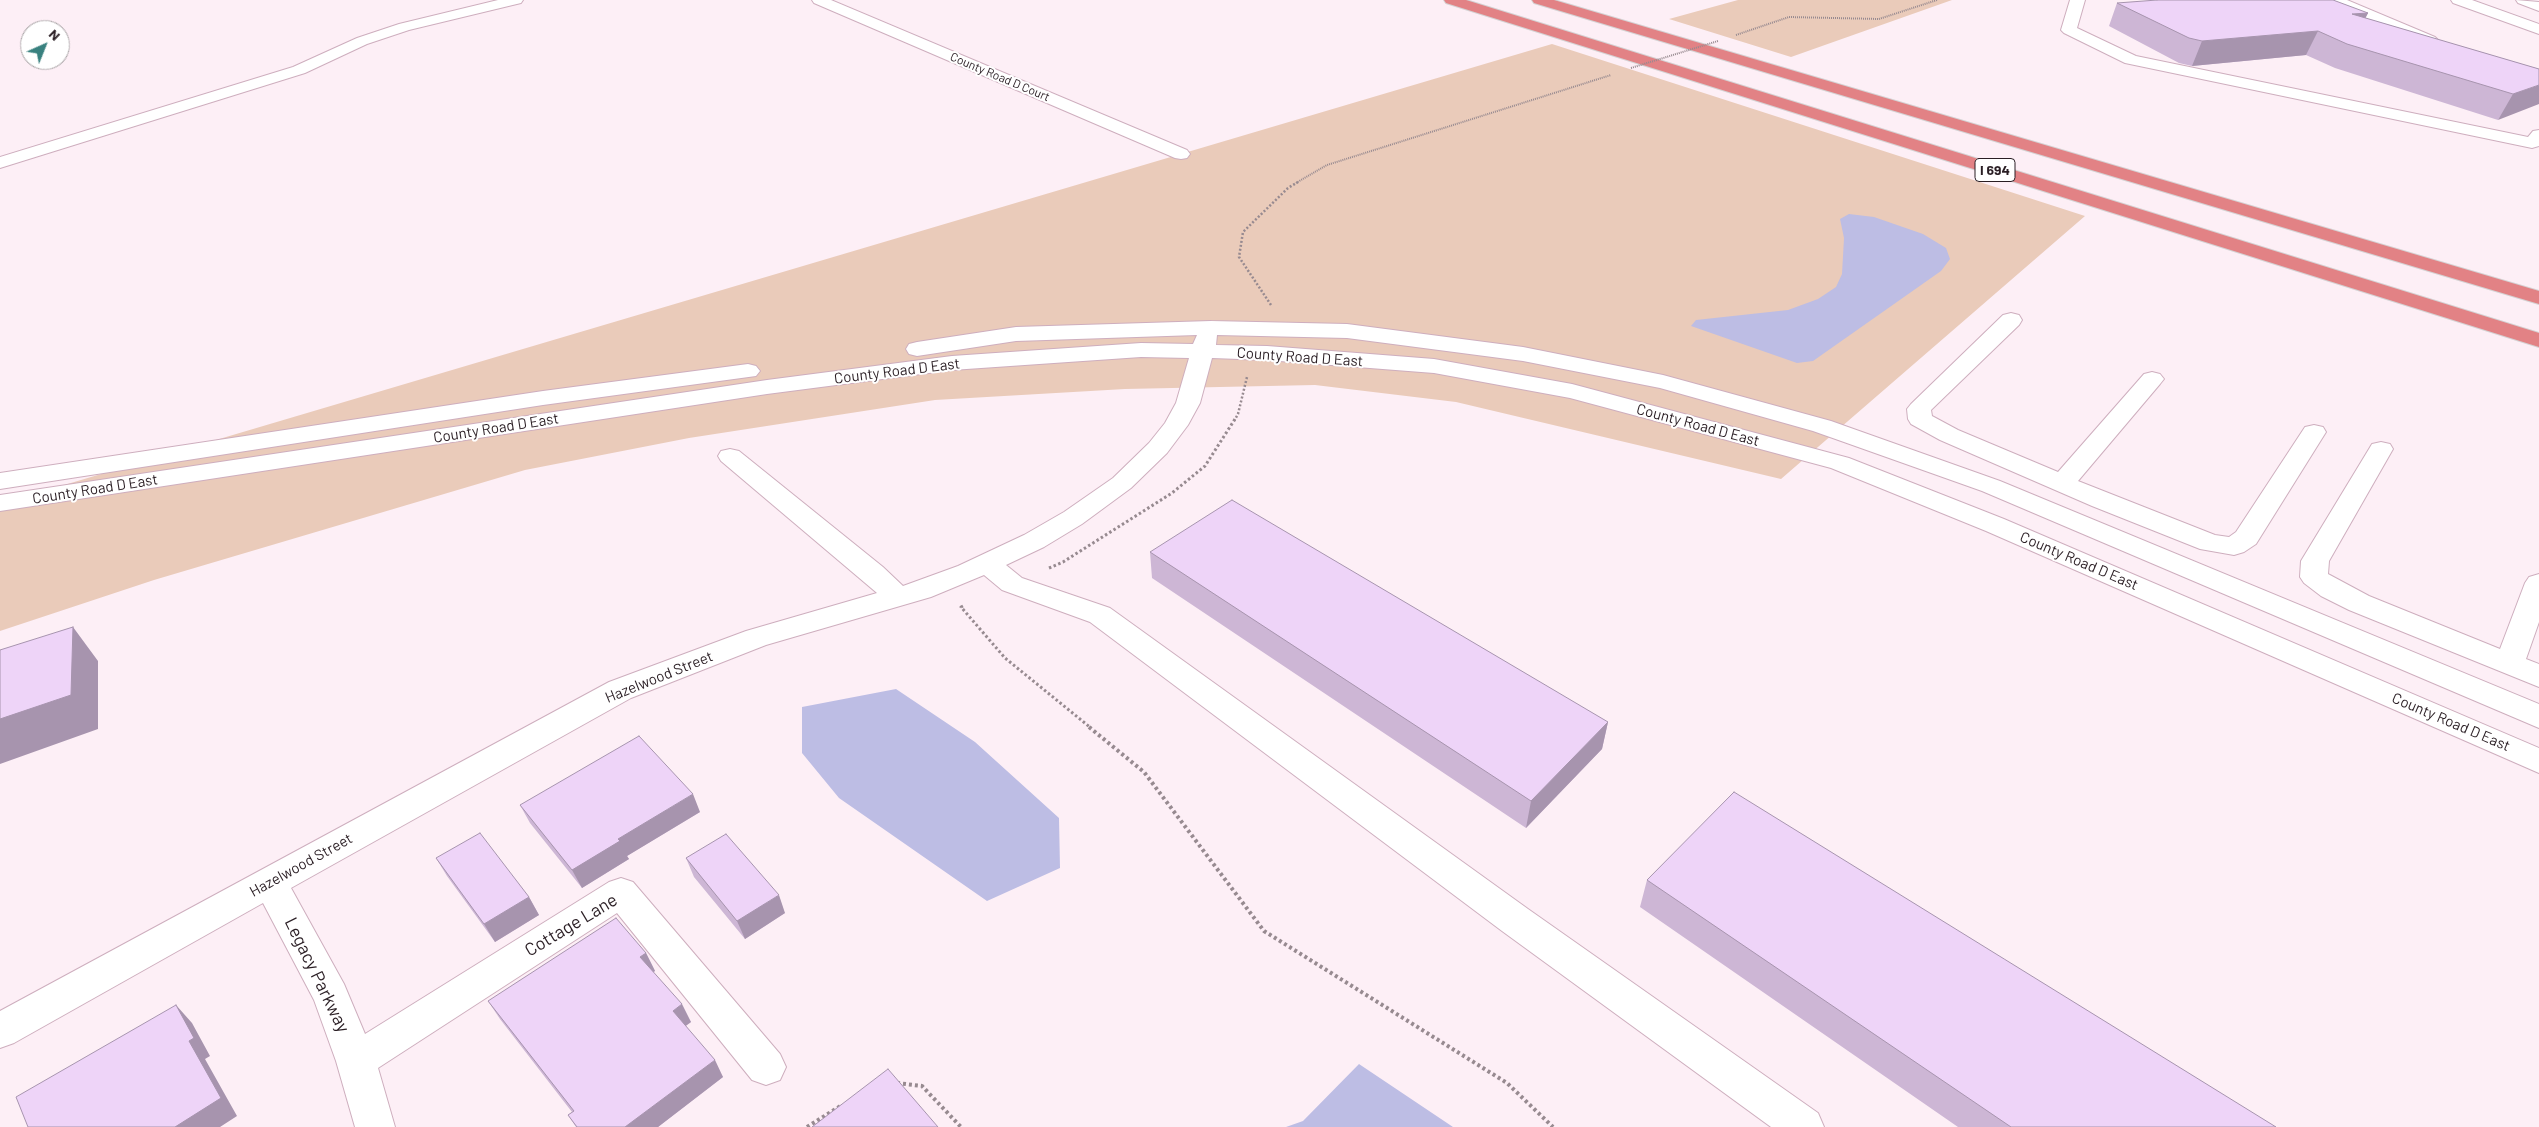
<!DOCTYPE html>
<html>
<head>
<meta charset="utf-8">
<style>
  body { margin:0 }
  #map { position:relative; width:2539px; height:1127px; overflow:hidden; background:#fdeff6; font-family:Barlow,sans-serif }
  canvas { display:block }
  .north { position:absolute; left:20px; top:20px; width:50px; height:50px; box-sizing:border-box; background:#fff; border:1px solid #aaa5a7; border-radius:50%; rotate:44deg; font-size:14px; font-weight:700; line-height:20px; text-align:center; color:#2a1e24 }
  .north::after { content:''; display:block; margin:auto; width:18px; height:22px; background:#39817f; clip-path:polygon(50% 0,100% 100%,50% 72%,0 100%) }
</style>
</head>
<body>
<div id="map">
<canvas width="2539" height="1127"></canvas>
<div class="north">N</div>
</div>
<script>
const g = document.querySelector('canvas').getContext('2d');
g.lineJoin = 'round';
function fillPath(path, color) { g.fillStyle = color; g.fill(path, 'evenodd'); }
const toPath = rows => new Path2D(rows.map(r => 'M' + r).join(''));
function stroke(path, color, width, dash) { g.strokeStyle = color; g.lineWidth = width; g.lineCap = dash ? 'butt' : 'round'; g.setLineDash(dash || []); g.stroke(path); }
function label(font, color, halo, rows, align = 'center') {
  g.font = font + ' Barlow,sans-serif'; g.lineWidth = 4; g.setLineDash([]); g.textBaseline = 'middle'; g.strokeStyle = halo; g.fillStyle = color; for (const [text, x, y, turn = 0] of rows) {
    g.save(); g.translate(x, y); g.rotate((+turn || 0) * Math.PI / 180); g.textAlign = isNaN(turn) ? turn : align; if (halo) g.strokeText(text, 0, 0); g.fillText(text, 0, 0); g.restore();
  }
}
const green = toPath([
  [1738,0,1952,0,1791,57,1669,19],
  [1552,44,2085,216,1781,479,1456,402,1315,385,1125,389,935,400,689,438,525,470,154,580,0,631,0,504]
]);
const water = toPath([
  [1849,214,1874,217,1923,234,1946,248,1950,259,1941,271,1813,361,1797,363,1691,326,1696,320,1788,310,1818,299,1836,287,1842,274,1844,238,1840,219],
  [896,689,975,742,1059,818,1060,868,987,901,839,798,802,753,802,707],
  [1359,1064,1453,1127,1286,1127,1303,1121]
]);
const pathFar3 = toPath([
  [1736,35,1789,17,1879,19,1937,0],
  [1296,183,1327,165,1611,75]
]);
const pathFar2 = toPath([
  [1271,305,1239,257,1243,232,1288,188,1298,182],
  [1234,421,1238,414,1247,377]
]);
const pathFar1 = toPath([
  [1049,568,1063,562,1172,493,1205,466,1235,419],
  [963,606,961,607,1005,658,1091,728]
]);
const path = toPath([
  [1089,727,1144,772,1264,931,1507,1083,1553,1127],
  [897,1083,922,1086,961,1127],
  [807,1127,842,1105]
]);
const minor = toPath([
  [498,0,523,0,521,3,409,30,367,44,305,73,0,168,0,157,293,67,357,38,399,24,498,0],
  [812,0,831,0,1187,150,1190,154,1187,158,1181,159,1175,158,814,3,812,0],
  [2070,0,2085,0,2077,28,2136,56,2528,137,2533,131,2539,130,2539,146,2532,148,2125,63,2064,33,2061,30,2070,0],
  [2328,0,2347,0,2435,37,2438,40,2435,43,2425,43,2330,3,2328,0],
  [2451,0,2472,0,2539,24,2539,34,2453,3,2451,0],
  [2516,0,2539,2,2539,11,2518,3,2516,0],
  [2011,313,2019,315,2022,320,2019,325,1931,410,1932,416,1958,430,2058,472,2144,374,2152,372,2160,374,2164,379,2160,384,2078,481,2215,535,2229,537,2236,532,2305,427,2314,425,2323,427,2326,432,2256,544,2244,552,2234,555,2200,549,2092,506,1940,440,1911,424,1908,419,1907,409,1911,404,2003,315,2011,313],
  [1211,321,1347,324,1523,347,1663,375,1831,421,2000,481,2539,704,2539,728,1982,491,1813,431,1660,388,1523,361,1347,338,1217,335,1216,345,1267,346,1434,359,1572,384,1849,458,2004,519,2539,748,2539,773,1986,531,1831,468,1570,398,1434,373,1267,360,1212,358,1200,403,1188,425,1167,453,1131,488,1082,524,1044,547,1006,565,1022,578,1110,608,1528,909,1818,1113,1824,1127,1771,1127,1502,931,1090,622,1002,590,984,575,931,597,766,645,631,698,291,888,344,984,365,1034,609,882,621,878,633,882,780,1054,786,1067,780,1080,766,1085,752,1080,617,913,378,1068,395,1127,355,1127,336,1061,314,1000,263,903,14,1043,0,1048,0,1011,609,682,746,631,877,593,721,461,718,456,721,451,730,449,739,451,883,567,903,586,958,566,1024,535,1064,512,1113,478,1149,443,1165,423,1176,403,1189,358,1141,357,952,370,767,394,0,511,0,495,767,380,952,356,1141,343,1193,344,1197,335,1016,341,917,356,909,354,906,349,909,344,917,342,1016,327,1211,321],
  [748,364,756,366,760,371,756,376,543,405,0,489,0,473,543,391,748,364],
  [2381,442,2390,444,2393,449,2329,561,2328,574,2369,596,2500,649,2525,583,2529,577,2539,574,2539,622,2526,659,2539,664,2539,687,2349,610,2321,596,2304,583,2300,577,2301,561,2369,449,2372,444,2381,442]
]);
const highway = toPath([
  [1444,0,1466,0,2539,333,2539,347,1446,3,1444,0],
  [1532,0,1554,0,2539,291,2539,304,1534,3,1532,0]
]);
const pathBridge = toPath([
  [1631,68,1718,41]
]);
const wall = toPath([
  [2117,3,2368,13,2365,18,2539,69,2498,120,2335,68,2306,55,2192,66,2179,63,2109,26],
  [1150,552,1608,722,1602,749,1526,828,1152,578],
  [520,805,700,812,627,856,629,859,582,888,530,823],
  [436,858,529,897,539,915,495,942,447,876],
  [686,858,785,913,745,939,694,877],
  [1647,880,2276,1127,1958,1127,1640,907],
  [646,953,655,971,653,972,691,1022,686,1026,723,1077,658,1127,576,1127,568,1115,572,1112,500,1019,488,1001]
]);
const shadedWall = toPath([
  [2368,13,2356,37,2352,14],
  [2318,31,2306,55,2192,66,2202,41],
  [2539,85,2539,104,2498,120,2513,94],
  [73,627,98,661,98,729,0,764,0,719],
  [1608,722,1602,749,1526,828,1531,801],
  [693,794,700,812,627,856,629,859,582,888,572,870,618,839],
  [779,895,785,913,745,939,737,921],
  [529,897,539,915,495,942,484,924],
  [646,953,655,971,649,975,640,957],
  [682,1004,691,1022,681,1029,673,1011],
  [176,1005,192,1023,210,1056,205,1059,237,1116,220,1127,175,1127,189,1041],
  [715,1060,723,1077,658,1127,625,1127]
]);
const building = toPath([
  [2157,0,2333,0,2368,13,2352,14,2539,69,2539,85,2513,94,2347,44,2318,31,2202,41,2189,38,2117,3,2157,0],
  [1232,500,1608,722,1531,801,1150,552,1232,500],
  [73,627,71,695,0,719,0,650,73,627],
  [639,736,693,794,618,839,620,841,572,870,520,805,639,736],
  [1734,792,2276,1127,2011,1127,1647,880,1734,792],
  [480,833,529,897,484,924,436,858,480,833],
  [726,834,779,895,737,921,686,858,726,834],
  [616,918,646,953,640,957,682,1004,673,1011,715,1060,625,1127,577,1127,568,1115,574,1111,488,1001,616,918],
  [176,1005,194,1038,189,1041,221,1098,175,1127,28,1127,16,1097,176,1005],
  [888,1069,938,1127,812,1127,888,1069]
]);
const farStreetnames = [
  ["County Road D Court",1000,77,23]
];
const shields = [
  [1995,170,40]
];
const shieldNames = [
  ["I 694",1995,170]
];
const streetNames = [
  ["County Road D East",1300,357,4],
  ["County Road D East",897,371,-7],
  ["County Road D East",1698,425,15],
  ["County Road D East",496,428,-9],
  ["County Road D East",95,489,-9],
  ["County Road D East",2079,561,23],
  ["Hazelwood Street",659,677,-22],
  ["County Road D East",2451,722,23],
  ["Hazelwood Street",301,865,-29]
];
const nearStreetnames = [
  ["Cottage Lane",571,925,-31],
  ["Legacy Parkway",317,975,64]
];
fillPath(green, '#eacbba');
fillPath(water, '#bdbde4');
stroke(minor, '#ceaebe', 2);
stroke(highway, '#d4d2d3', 2);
stroke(pathFar3, '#978a90', 2, [1, 1]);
stroke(pathFar2, '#978a90', 2.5, [2, 2]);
stroke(pathFar1, '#978a90', 3, [2.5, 2.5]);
stroke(path, '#978a90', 4, [3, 3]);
fillPath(minor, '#fff');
fillPath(highway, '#e28285');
stroke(pathBridge, '#978a90', 2, [1, 1]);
fillPath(wall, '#cdb6d5');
fillPath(shadedWall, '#a794ae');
fillPath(building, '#eed4f8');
stroke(building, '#a794ae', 1);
label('12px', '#2a1e24', '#fff', farStreetnames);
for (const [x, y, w] of shields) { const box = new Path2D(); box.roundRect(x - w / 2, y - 11.5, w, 23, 4); g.fillStyle = '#fff'; g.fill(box); stroke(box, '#2a1e24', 1); }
label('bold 14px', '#2a1e24', null, shieldNames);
label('15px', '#2a1e24', '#fff', streetNames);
label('18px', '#2a1e24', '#fff', nearStreetnames);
</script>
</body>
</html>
